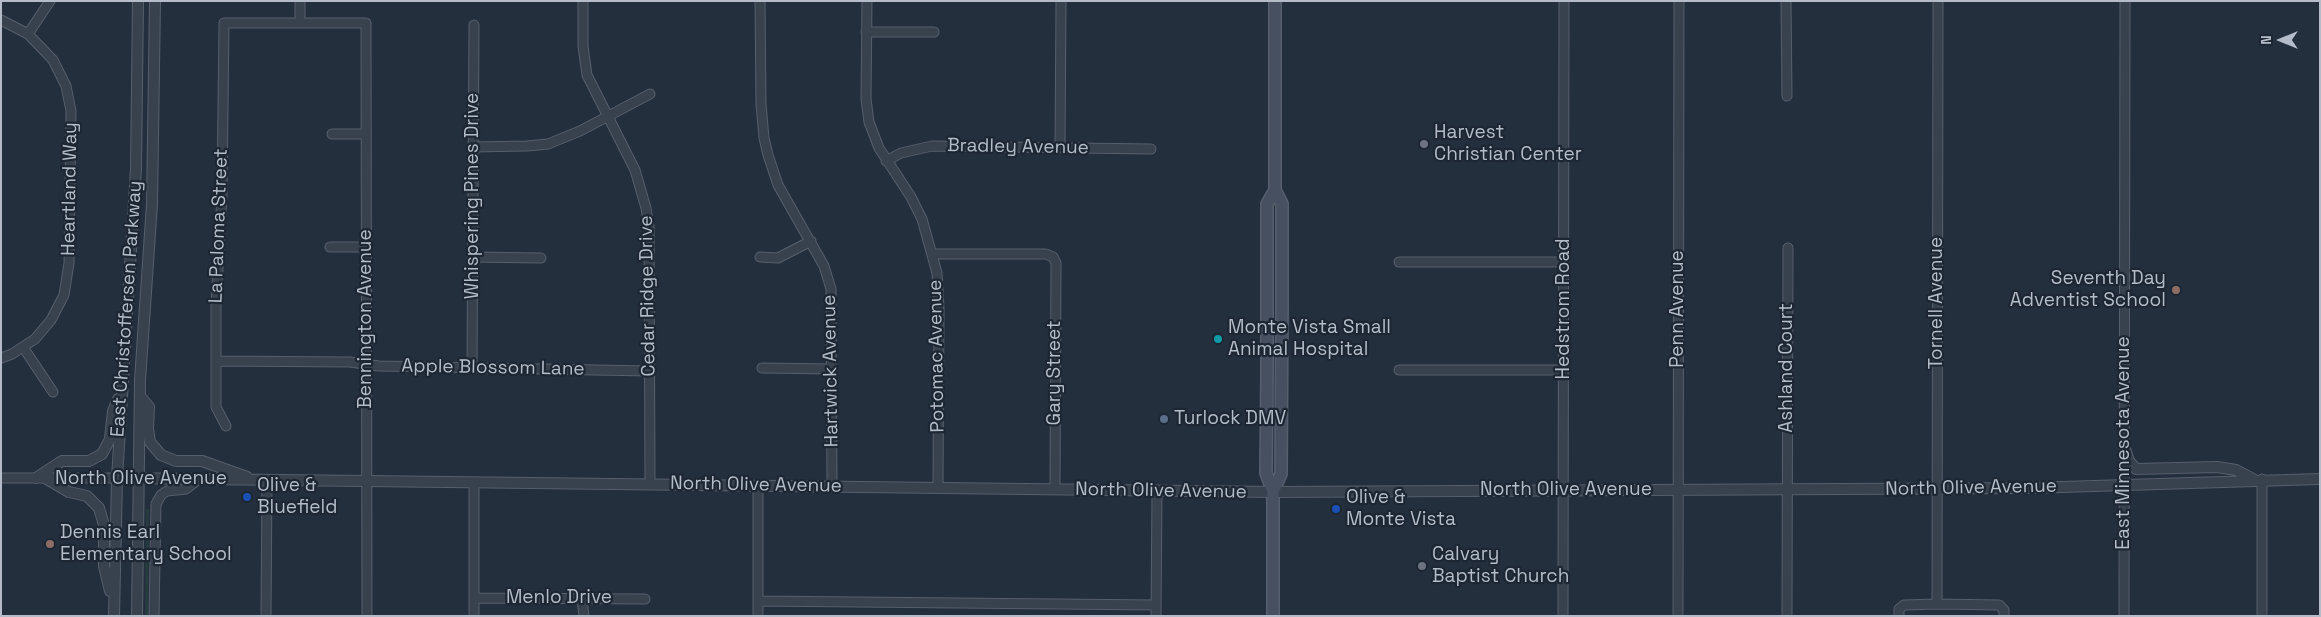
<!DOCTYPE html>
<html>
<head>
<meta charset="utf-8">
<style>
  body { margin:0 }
  #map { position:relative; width:2321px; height:617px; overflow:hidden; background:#242f3e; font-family:"Space Grotesk",sans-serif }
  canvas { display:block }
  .frame { position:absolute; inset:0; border:2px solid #b4bcc9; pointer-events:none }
  .north { position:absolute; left:2256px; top:15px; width:50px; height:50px; -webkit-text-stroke:4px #1d2633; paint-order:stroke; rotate:270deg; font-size:14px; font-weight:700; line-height:20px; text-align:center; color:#b4bcc9 }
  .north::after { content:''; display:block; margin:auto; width:18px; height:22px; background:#b4bcc9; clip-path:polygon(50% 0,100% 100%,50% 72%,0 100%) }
</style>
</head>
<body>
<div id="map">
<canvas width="2321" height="617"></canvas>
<div class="frame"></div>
<div class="north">N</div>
</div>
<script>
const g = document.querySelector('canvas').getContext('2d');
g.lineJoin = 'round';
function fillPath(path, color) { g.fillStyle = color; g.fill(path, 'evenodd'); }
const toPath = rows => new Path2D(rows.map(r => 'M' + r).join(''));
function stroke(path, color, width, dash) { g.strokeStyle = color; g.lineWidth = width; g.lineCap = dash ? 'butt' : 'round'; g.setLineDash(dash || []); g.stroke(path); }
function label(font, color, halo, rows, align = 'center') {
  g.font = font + ' "Space Grotesk",sans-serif'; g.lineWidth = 4.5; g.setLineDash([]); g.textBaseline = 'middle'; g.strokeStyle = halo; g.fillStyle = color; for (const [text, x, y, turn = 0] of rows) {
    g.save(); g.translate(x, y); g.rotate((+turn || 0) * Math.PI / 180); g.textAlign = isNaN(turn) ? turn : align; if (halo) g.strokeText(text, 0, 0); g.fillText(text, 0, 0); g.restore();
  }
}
const green = toPath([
  [146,509,149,509,148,616,145,616]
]);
const minor = toPath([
  [300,1,300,23],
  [583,1,583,46,587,75,635,170,646,208,649,227,650,484],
  [760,1,761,104,764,138,768,155,778,185,824,266,831,289,832,486],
  [867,1,866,99,869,122,879,148,911,197,922,219,937,273,939,309,938,487],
  [1786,1,1787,96],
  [1,20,28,34,53,60,66,86,71,111,69,263,64,295,51,320,35,339,12,354,1,358],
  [866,32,934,32],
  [28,34,50,1],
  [332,134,366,134],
  [473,147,527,146,548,144,580,131,650,94],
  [1060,148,1061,1],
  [886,161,901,153,932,146,1151,149],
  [330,247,366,247],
  [933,254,1046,254,1053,257,1056,263,1055,489],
  [472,257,541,258],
  [760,257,778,258,811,241],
  [1399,262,1564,262],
  [23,347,53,392],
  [216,361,350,362,379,366,650,371],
  [472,368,474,25],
  [762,368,832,369],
  [1399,370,1564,370],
  [226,426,216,407,216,306,222,194,224,23,366,23,367,616],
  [1,478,117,478],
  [758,486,758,616],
  [474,598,645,599],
  [582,599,584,616],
  [758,601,1156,605],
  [1937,604,1938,1],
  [154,616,156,504,161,495,167,491,186,489,199,479],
  [266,616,267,480],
  [474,616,474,484],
  [1156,616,1157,490],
  [1563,616,1564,1],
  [1678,616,1679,1],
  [1787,616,1788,248],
  [1899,616,1899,609,1904,605,1937,604,1999,605,2004,610,2004,616],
  [2124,616,2125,1],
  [2262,616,2262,479]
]);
const tertiary = toPath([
  [140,396,149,407,148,429,150,442,161,455,176,461,202,461,247,477],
  [2124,446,2129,461,2136,469,2217,467,2236,470,2253,479],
  [36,478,62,461,89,461,102,454,110,439,113,411,118,399],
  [45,478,69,492,87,496,99,508,104,525,104,566,110,591],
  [117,478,1273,492,2030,488,2320,479],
  [114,616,117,478,136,169,138,1],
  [137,616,140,380,152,204,155,1]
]);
const secondary = toPath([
  [1273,492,1281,474,1282,305,1282,204,1275,190],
  [1273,616,1273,492,1266,473,1267,374,1267,204,1275,190,1275,1]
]);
const markers = [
  [1424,144,5,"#6b7280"],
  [2176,290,5,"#8d6e63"],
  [1218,339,5,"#0f9aa8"],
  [1164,419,5,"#5c6f8a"],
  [247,497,5,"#1a4fb4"],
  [1336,509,5,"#1a4fb4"],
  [50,544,5,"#8d6e63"],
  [1422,566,5,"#6b7280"]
];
const poiNames = [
  ["Harvest",1434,133],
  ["Christian Center",1434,155],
  ["Seventh Day",2166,279,"right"],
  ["Adventist School",2166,301,"right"],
  ["Monte Vista Small",1228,328],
  ["Animal Hospital",1228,350],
  ["Turlock DMV",1174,419],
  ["Olive &",257,486],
  ["Bluefield",257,508],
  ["Olive &",1346,498],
  ["Monte Vista",1346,520],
  ["Dennis Earl",60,533],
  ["Elementary School",60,555],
  ["Calvary",1432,555],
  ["Baptist Church",1432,577]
];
const streetNames = [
  ["Bradley Avenue",1018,147,1],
  ["Heartland Way",70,189,-89],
  ["Whispering Pines Drive",473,196,-90],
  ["La Paloma Street",219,226,-88],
  ["Cedar Ridge Drive",648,296,-91],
  ["Tornell Avenue",1937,303,-90],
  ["East Christoffersen Parkway",127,309,-86],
  ["Hedstrom Road",1564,309,-90],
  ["Penn Avenue",1678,309,-90],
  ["Bennington Avenue",366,319,-90],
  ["Potomac Avenue",937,356,-91],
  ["Apple Blossom Lane",493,368,1],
  ["Ashland Court",1787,368,-90],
  ["Hartwick Avenue",831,371,-91],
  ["Gary Street",1055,373,-90],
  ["East Minnesota Avenue",2124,443,-90],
  ["North Olive Avenue",141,479],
  ["North Olive Avenue",756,485,1],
  ["North Olive Avenue",1971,488,-1],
  ["North Olive Avenue",1566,490],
  ["North Olive Avenue",1161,491,1],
  ["Menlo Drive",559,598]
];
fillPath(green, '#263c3f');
stroke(minor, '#565f6c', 11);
stroke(tertiary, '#565f6c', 12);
stroke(secondary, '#565f6c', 14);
stroke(minor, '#38414e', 9);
stroke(tertiary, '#38414e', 10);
stroke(secondary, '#465061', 11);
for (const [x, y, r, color] of markers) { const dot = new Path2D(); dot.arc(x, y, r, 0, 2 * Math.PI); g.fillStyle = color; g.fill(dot); stroke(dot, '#1d2633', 2); }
label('19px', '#b4bcc9', '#1d2633', poiNames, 'left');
label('19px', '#b4bcc9', '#1d2633', streetNames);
</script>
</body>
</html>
